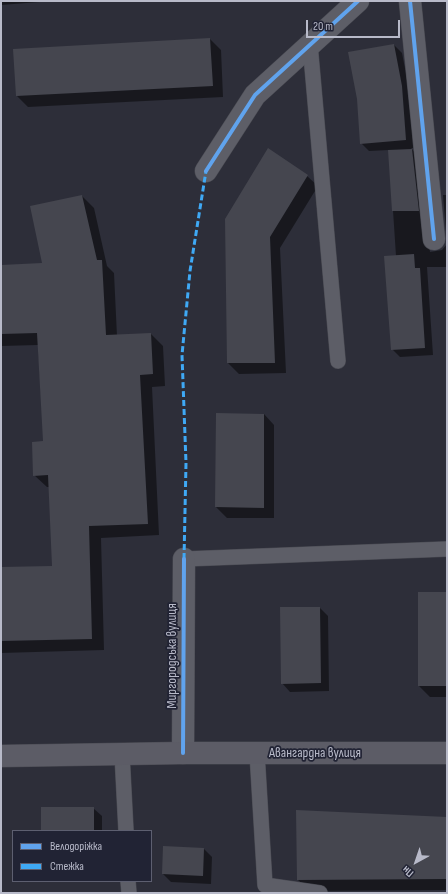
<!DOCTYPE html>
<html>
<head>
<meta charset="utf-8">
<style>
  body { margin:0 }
  #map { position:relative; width:448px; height:894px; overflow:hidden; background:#2d2e39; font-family:"Sofia Sans Condensed",sans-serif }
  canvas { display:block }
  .frame { position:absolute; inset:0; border:2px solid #b8bac9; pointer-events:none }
  .legend { position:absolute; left:12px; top:830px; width:140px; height:52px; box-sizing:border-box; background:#212334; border:1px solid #5d5f70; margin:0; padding:5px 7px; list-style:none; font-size:12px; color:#b8bac9 }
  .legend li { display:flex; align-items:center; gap:8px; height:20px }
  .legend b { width:20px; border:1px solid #5d5f70 }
  .north { position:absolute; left:396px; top:842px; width:40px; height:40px; -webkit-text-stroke:3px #212334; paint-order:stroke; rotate:220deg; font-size:11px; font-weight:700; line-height:16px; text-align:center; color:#b8bac9 }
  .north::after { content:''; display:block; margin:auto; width:14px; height:18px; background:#b8bac9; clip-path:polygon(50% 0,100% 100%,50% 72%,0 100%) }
  .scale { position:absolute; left:306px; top:20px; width:94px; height:18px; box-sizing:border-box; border:2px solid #b8bac9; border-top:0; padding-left:5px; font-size:12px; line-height:14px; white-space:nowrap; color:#b8bac9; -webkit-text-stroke:3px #212334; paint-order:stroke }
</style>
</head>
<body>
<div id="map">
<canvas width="448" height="894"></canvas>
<div class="frame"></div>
<ul class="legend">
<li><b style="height:5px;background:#60a3ed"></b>Велодоріжка</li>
<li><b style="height:5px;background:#3fa9f5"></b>Стежка</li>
</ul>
<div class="north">Пн</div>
<div class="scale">20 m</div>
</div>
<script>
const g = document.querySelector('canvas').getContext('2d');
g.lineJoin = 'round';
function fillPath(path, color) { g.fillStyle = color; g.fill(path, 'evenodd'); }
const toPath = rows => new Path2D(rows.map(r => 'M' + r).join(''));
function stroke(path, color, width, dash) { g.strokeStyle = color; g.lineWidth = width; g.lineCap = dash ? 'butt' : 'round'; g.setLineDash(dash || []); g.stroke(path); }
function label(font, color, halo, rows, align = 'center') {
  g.font = font + ' "Sofia Sans Condensed",sans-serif'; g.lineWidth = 3.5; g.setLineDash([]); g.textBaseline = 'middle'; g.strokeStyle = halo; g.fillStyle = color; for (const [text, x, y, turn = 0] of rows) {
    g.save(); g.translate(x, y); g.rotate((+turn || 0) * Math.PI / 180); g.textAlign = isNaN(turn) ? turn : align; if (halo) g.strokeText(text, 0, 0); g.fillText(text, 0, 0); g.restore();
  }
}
const shadow = toPath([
  [1,1,52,1,1,5],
  [210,39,221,50,223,97,28,107,17,96],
  [394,45,402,53,410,94,413,148,411,148,420,158,430,252,442,250,447,244,443,195,447,195,447,267,427,267,433,355,400,357,392,349,396,256,389,150,369,151,361,143],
  [307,176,318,186,280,248,286,373,239,374,228,363,226,219],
  [82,196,94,208,107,266,114,273,117,336,151,334,163,346,165,386,152,387,159,535,101,538,104,650,1,653,1,568,53,567,50,487,47,487,34,475,44,442,38,345,1,346,1,266,43,264],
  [264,414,274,425,274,518,227,518,216,507],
  [447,593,447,697,430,697,419,686],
  [320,608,328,616,329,691,290,692,282,683],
  [93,808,102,816,102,831,42,831],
  [447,817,447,890,310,891,298,880],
  [1,830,2,831,1,867],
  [164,847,204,849,212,857,211,884,171,882,163,874]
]);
const building = toPath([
  [210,38,213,86,16,96,13,49],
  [394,44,402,86,406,140,360,144,357,99,348,52],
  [268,148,308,175,270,237,275,363,227,363,225,219],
  [412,149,419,211,392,211,388,150],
  [82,195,97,260,102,260,106,335,151,333,153,374,140,375,148,524,89,526,92,639,1,641,1,567,52,566,48,475,33,476,32,442,43,441,37,333,1,334,1,265,42,263,30,206],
  [414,254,415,268,420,268,425,348,391,350,384,256],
  [216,413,264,414,264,508,215,507],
  [418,592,447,592,447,686,418,686],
  [280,607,320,607,321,683,281,684],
  [41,807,94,807,94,831,41,831],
  [296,810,447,817,447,879,297,880],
  [163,846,204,848,203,876,162,874]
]);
const service = toPath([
  [310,44,338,361],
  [184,559,447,549],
  [257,753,265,885,320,893],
  [122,754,126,831],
  [128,881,129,893]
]);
const minor = toPath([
  [410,1,434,239],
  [206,171,255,95,358,1],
  [183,753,184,559]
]);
const secondary = toPath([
  [1,756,183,753,447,753]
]);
const quiet = toPath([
  [184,559,186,463,182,355,190,271,206,171]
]);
const cycleway = toPath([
  [410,1,434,239],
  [206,171,255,95,358,1],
  [183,753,184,559]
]);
const streetNames = [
  ["Миргородська вулиця",172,656,-90],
  ["Авангардна вулиця",315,753]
];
fillPath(shadow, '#0007');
fillPath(building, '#45464f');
stroke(service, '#494a52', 16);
stroke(minor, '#494a52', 23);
stroke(secondary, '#494a52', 23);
stroke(service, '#5d5e67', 15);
stroke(minor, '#5d5e67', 22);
stroke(secondary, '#5c5c66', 22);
stroke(quiet, '#3fa9f5', 3, [6, 3]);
stroke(cycleway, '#60a3ed', 4);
label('14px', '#b8bac9', '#212334', streetNames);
</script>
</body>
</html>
